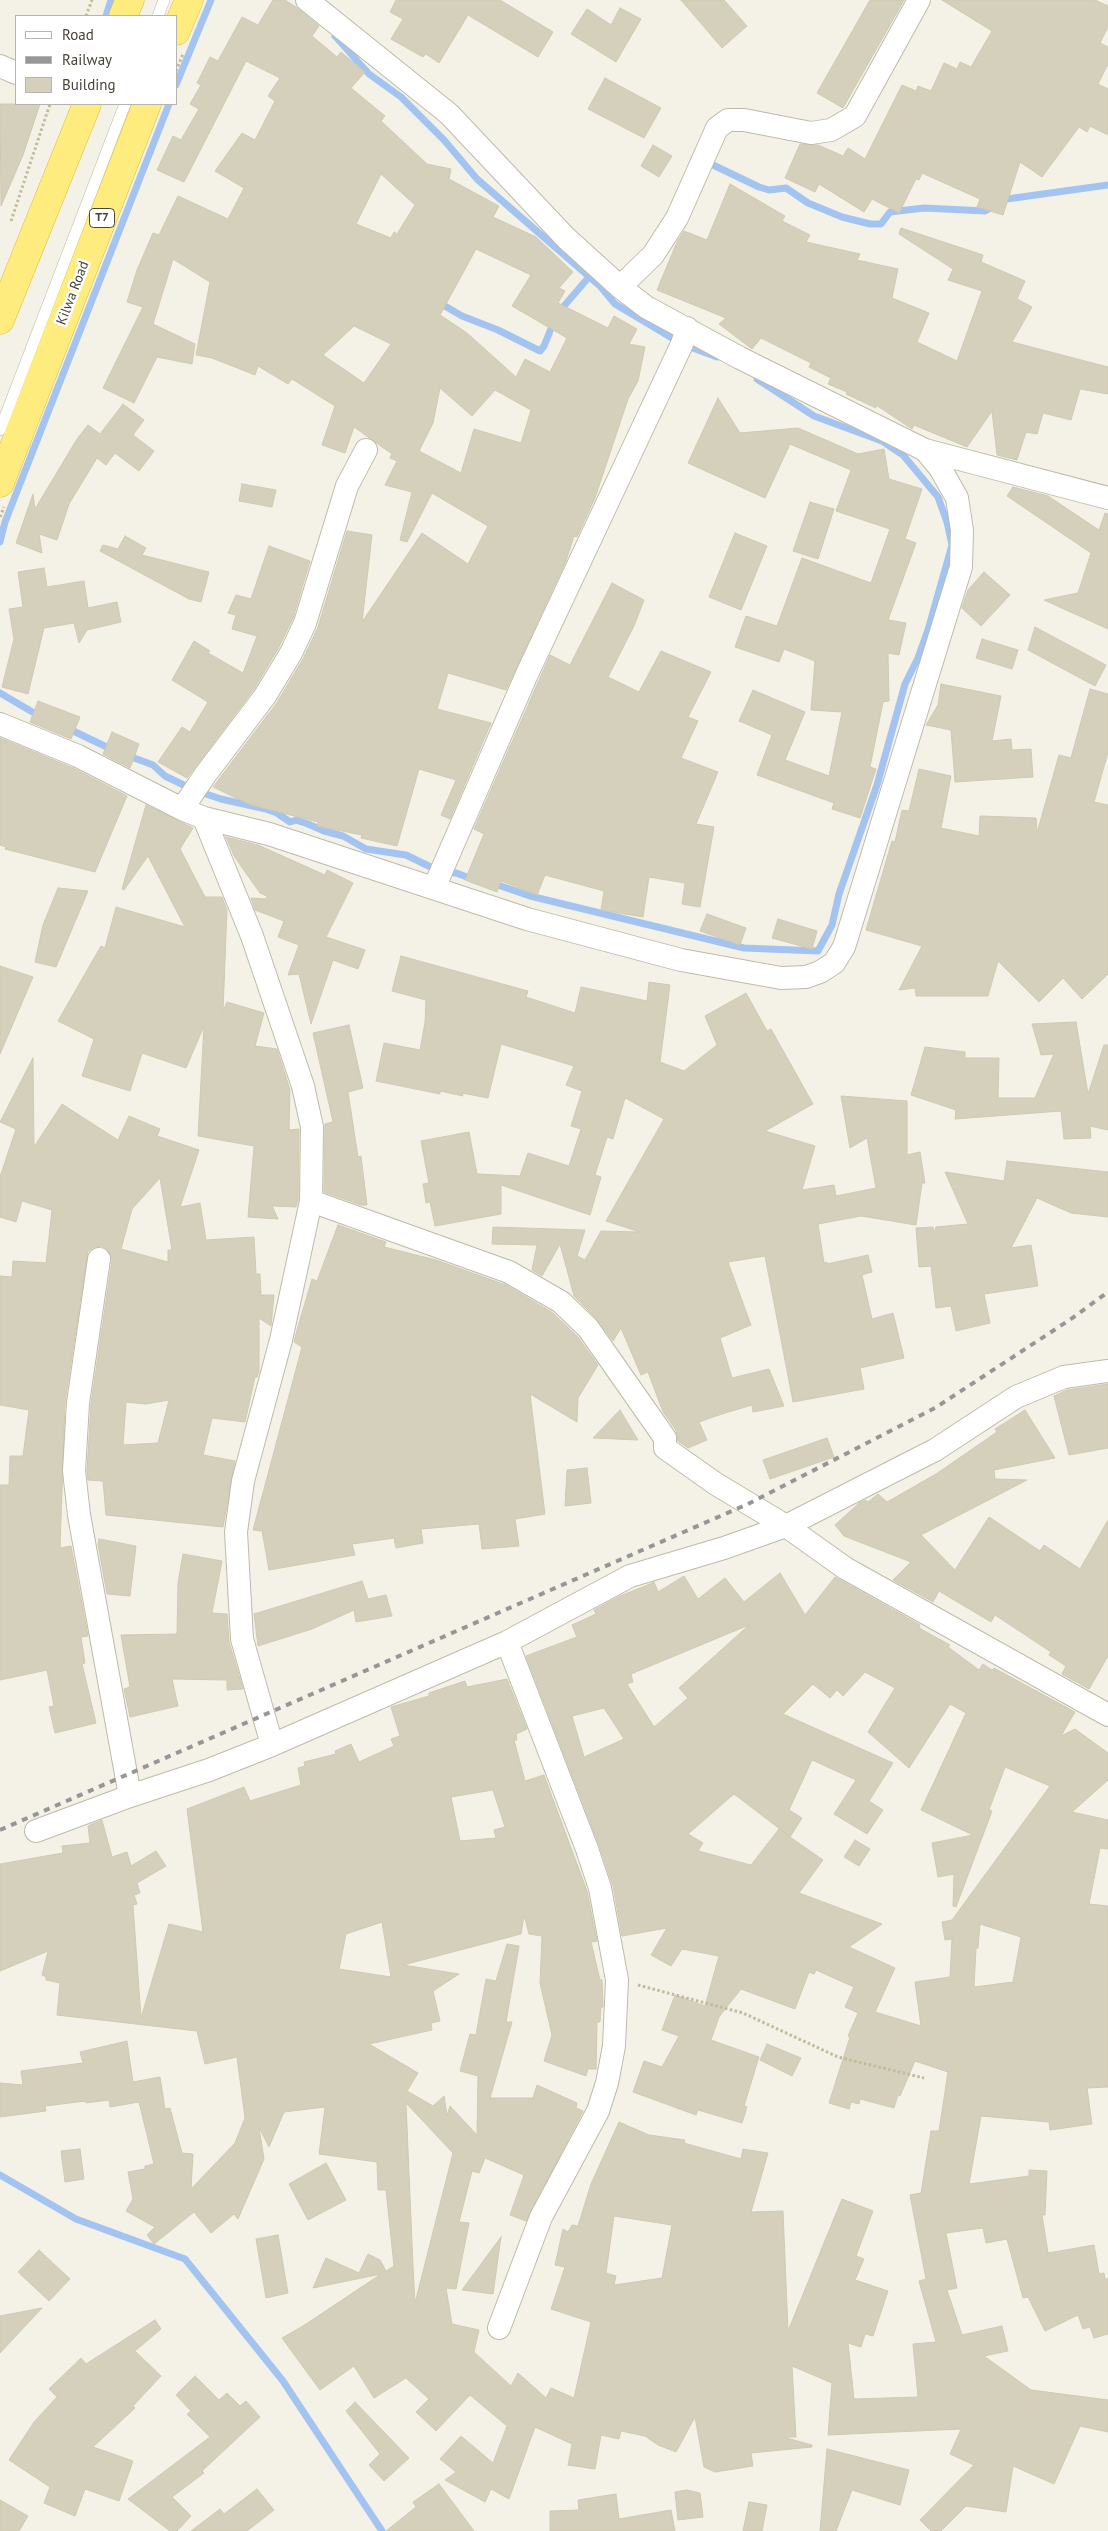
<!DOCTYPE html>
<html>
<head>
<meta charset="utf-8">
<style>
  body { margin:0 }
  #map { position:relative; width:1108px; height:2531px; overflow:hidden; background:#f4f2e7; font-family:"PT Sans",sans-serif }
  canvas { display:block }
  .legend { position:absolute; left:15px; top:15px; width:162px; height:90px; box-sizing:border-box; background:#fff; border:1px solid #b5b4af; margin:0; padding:6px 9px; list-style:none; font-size:15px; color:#474336 }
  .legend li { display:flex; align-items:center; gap:10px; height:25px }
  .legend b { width:25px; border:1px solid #b5b4af }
</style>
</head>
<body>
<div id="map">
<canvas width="1108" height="2531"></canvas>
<ul class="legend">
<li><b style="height:6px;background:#fff"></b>Road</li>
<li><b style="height:6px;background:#969696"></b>Railway</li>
<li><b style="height:14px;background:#d5d0bc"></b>Building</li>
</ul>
</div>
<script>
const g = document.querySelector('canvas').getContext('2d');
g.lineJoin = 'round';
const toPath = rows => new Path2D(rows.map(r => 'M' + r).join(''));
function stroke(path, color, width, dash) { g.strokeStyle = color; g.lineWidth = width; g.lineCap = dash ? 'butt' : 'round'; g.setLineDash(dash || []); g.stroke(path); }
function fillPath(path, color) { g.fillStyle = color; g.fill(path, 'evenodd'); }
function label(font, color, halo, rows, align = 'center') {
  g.font = font + ' "PT Sans",sans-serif'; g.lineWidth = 5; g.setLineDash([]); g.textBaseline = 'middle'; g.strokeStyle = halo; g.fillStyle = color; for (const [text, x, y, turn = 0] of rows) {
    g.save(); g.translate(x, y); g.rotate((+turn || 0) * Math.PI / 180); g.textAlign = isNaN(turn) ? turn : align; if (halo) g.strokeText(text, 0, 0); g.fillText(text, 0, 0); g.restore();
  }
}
const stream = toPath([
  [106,16,111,0],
  [335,36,369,74,401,97,444,140,477,179,600,286,615,304,682,344,717,357],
  [176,85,211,0],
  [711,164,759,187,769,190,786,188,808,203,842,217,870,224,881,224,890,212,924,208,985,211,1007,199,1108,185],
  [438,302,462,316,498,330,540,351,544,346,557,314,589,277],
  [0,542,5,522,169,104],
  [0,693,41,717],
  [67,728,113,750],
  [126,755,153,765,165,776,194,790,221,799,266,809,277,813,290,822,296,820,308,824,324,831,343,836,366,849,406,855,441,872,456,873,475,880],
  [492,883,530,896,744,948,818,951,832,925,839,894,877,785,905,684,918,658,928,630,952,545,947,522,938,497,903,455,882,441,814,416,757,379],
  [0,2175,76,2219,185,2259,283,2381,382,2531]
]);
const building = toPath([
  [273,0,285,0,296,7,319,26,312,36,337,57,341,52,365,72,351,88,385,116,381,121,427,164,451,169,449,179,499,206,493,217,536,237,573,272,559,288,565,291,558,303,608,328,614,316,637,329,629,344,645,347,638,381,628,399,595,498,577,537,574,536,566,561,506,690,448,673,437,709,491,723,450,819,441,815,456,780,419,769,397,846,361,838,362,835,317,826,318,822,251,805,213,787,276,704,303,659,318,627,347,531,372,535,362,622,422,533,468,564,488,526,432,493,407,542,400,540,412,492,385,485,397,461,390,458,392,454,354,427,345,453,322,445,335,406,292,379,288,384,258,366,255,375,212,358,196,355,210,282,173,259,153,324,195,344,192,364,157,357,134,403,103,388,143,307,127,302,137,270,153,233,159,235,178,196,228,219,244,188,215,171,242,133,255,140,275,101,268,96,280,78,246,61,184,182,157,170,173,136,181,140,199,109,190,104,201,85,197,83,210,57,218,61,242,17,258,25,273,0],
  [381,174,415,205,397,234,394,232,391,238,356,224,381,174],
  [476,249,531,275,512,306,567,338,550,372,525,359,516,377,467,333,440,315,476,249],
  [354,326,391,344,364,383,323,355,354,326],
  [440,388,472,416,495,390,531,410,521,443,474,429,461,473,419,451,433,423,440,388],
  [396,0,500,0,553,32,538,57,468,15,439,63,426,54,423,57,391,39,403,19,390,12,396,0],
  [681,0,724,0,747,26,722,48,681,0],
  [870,0,904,0,843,108,817,93,870,0],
  [942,0,1095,0,1108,6,1108,27,1100,43,1108,47,1108,64,1098,84,1108,89,1108,135,1090,126,1087,132,1079,127,1042,177,1020,162,1003,215,977,207,980,199,922,173,919,180,916,179,899,213,872,199,864,212,819,184,815,192,785,178,800,144,818,145,843,156,848,148,865,159,902,85,916,91,918,86,931,91,944,63,957,69,960,62,971,67,992,31,942,0],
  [620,8,641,19,616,62,571,34,587,9,611,25,620,8],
  [605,78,661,108,644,138,588,109,605,78],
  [0,104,40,104,23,155,1,206,0,104],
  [653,145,672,156,659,177,641,166,653,145],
  [730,184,785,216,782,221,810,235,806,242,860,254,857,260,898,269,892,298,929,313,917,342,957,361,982,291,948,280,953,269,899,234,901,228,983,255,981,262,1025,281,1017,299,1032,307,1012,342,1108,367,1108,394,1080,389,1071,420,1043,413,1037,434,1026,432,1017,460,997,455,992,411,967,447,914,425,912,429,876,405,876,408,846,394,847,392,828,384,831,378,809,367,811,363,761,338,752,349,719,324,726,318,657,290,677,242,684,231,707,240,730,184],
  [718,398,740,433,798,428,858,454,884,449,889,479,922,489,905,539,916,543,888,620,906,623,899,655,888,653,889,701,883,702,870,767,876,769,860,818,832,809,834,803,757,775,772,735,739,721,753,690,805,712,785,760,829,776,842,712,811,710,815,661,784,649,779,662,735,647,746,616,777,626,802,558,871,583,890,529,836,511,851,470,790,444,765,498,688,463,718,398],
  [123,404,144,420,133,435,154,451,139,471,115,453,106,465,97,458,69,504,57,540,39,534,42,553,16,543,33,494,35,509,77,439,88,425,100,434,123,404],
  [242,484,276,490,272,507,239,501,242,484],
  [1013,487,1048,496,1099,530,1105,513,1108,514,1108,629,1044,600,1078,593,1091,553,1007,496,1013,487],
  [810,502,834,509,818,559,793,551,810,502],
  [735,533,767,546,741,610,709,597,735,533],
  [125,536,146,548,142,555,209,572,201,602,189,599,100,551,103,545,118,549,125,536],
  [269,546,310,561,293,618,279,647,254,689,187,778,158,762,182,727,190,732,208,702,172,680,194,641,210,651,208,653,243,673,257,636,232,629,236,615,228,613,236,595,251,599,269,546],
  [44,568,47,587,84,581,88,608,117,602,121,622,87,630,79,643,74,623,44,628,28,694,2,687,14,639,9,609,23,607,18,572,44,568],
  [984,572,1010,595,981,626,962,608,968,590,984,572],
  [612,583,644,600,634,626,608,677,639,692,661,651,711,672,688,717,698,721,681,758,718,772,696,824,714,827,700,907,682,904,685,883,649,877,643,917,601,910,604,891,545,875,537,895,501,881,497,892,465,880,484,834,474,829,550,655,570,665,612,583],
  [1035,627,1106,665,1095,686,1028,650,1035,627],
  [982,639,1018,650,1012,669,976,658,982,639],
  [941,684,1001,696,992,741,1011,739,1012,750,1031,749,1033,777,955,782,951,730,926,725,938,705,941,684],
  [1090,689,1108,694,1108,752,1094,802,1108,805,1108,974,1082,999,1063,978,1039,1002,998,961,988,996,916,996,915,988,899,990,922,946,866,930,892,841,895,842,902,810,909,811,919,769,951,776,941,828,979,836,980,816,1036,818,1037,833,1059,755,1071,758,1090,689],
  [38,701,80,717,71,739,30,722,38,701],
  [112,732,139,744,130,768,103,754,112,732],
  [0,738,73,768,127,796,95,872,5,849,6,847,0,845,0,738],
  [146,805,193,828,180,849,205,897,222,897,227,910,223,1011,227,1002,264,1013,255,1046,277,1049,290,1090,289,1130,299,1129,298,1200,296,1207,272,1206,278,1219,248,1217,254,1146,198,1136,204,1026,186,1068,142,1053,130,1091,82,1076,94,1039,58,1021,101,946,105,948,116,907,185,927,148,856,124,890,122,889,146,805],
  [226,837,258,845,325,875,327,870,353,883,326,937,365,950,358,969,333,960,311,1024,299,974,288,975,299,945,278,937,284,921,255,910,251,898,266,899,267,896,260,893,234,856,226,837],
  [58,888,88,891,56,967,35,962,43,925,58,888],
  [707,914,746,928,740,945,700,931,707,914],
  [778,919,817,931,812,949,772,938,778,919],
  [401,956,528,991,526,997,575,1013,581,987,647,1001,649,982,670,985,660,1062,684,1071,717,1045,705,1016,746,993,767,1031,771,1029,813,1104,765,1131,815,1146,802,1190,834,1185,836,1196,876,1188,867,1138,850,1148,841,1096,907,1101,907,1155,920,1152,925,1183,922,1183,916,1225,861,1216,818,1224,824,1263,827,1262,827,1264,868,1255,872,1272,862,1275,872,1319,893,1313,904,1358,860,1368,864,1389,793,1402,765,1256,728,1262,751,1325,720,1338,732,1378,769,1369,784,1406,753,1412,752,1405,722,1414,699,1422,707,1440,688,1448,678,1441,676,1430,663,1412,648,1372,641,1375,621,1328,613,1341,597,1319,574,1296,560,1244,542,1276,532,1270,537,1245,492,1244,493,1227,585,1230,577,1256,585,1260,601,1231,640,1232,606,1221,664,1119,625,1098,613,1139,607,1137,595,1175,601,1177,590,1215,501,1185,501,1214,435,1226,430,1202,426,1203,423,1184,429,1183,421,1141,469,1132,477,1174,520,1176,528,1153,569,1166,581,1129,571,1126,582,1091,566,1085,574,1066,501,1044,488,1098,462,1093,463,1096,440,1091,440,1094,376,1081,384,1043,420,1050,425,1022,426,1000,392,991,401,956],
  [0,966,33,977,0,1054,0,966],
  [1076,1022,1088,1094,1104,1045,1108,1045,1108,1130,1090,1126,1091,1138,1064,1139,1061,1111,955,1119,956,1110,911,1095,925,1047,965,1052,965,1058,999,1058,998,1098,1035,1098,1054,1054,1041,1055,1032,1024,1076,1022],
  [349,1025,363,1088,348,1092,358,1157,361,1156,367,1205,361,1205,324,1192,325,1124,333,1122,313,1033,349,1025],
  [33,1058,34,1147,62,1104,118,1140,129,1116,160,1129,157,1136,199,1150,180,1207,200,1203,206,1240,254,1237,256,1274,260,1274,261,1295,274,1295,271,1326,259,1318,259,1371,257,1377,255,1377,245,1422,212,1418,203,1455,235,1461,223,1527,106,1515,103,1481,88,1480,87,1471,91,1404,112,1260,107,1249,101,1246,95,1247,88,1251,65,1402,60,1548,71,1546,88,1636,81,1637,85,1663,82,1664,96,1723,55,1733,49,1707,54,1706,47,1670,0,1680,0,1485,9,1485,10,1456,23,1456,29,1410,0,1405,0,1276,12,1277,13,1261,46,1263,52,1210,22,1201,16,1222,0,1217,0,1177,16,1129,0,1122,33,1058],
  [160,1178,172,1250,168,1250,168,1262,121,1249,132,1209,160,1178],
  [169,1400,158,1443,123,1445,126,1402,146,1404,169,1400],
  [1007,1161,1108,1172,1108,1217,1071,1213,1037,1198,1011,1248,1031,1245,1038,1286,984,1294,990,1323,956,1331,951,1306,936,1308,931,1266,919,1267,916,1228,933,1227,934,1234,936,1227,968,1224,945,1172,1004,1181,1007,1161],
  [338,1225,386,1242,384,1247,436,1260,506,1285,553,1313,578,1337,598,1365,578,1398,577,1422,530,1394,545,1514,515,1519,519,1546,482,1549,479,1524,421,1529,423,1543,396,1548,394,1538,352,1544,355,1555,269,1570,262,1531,253,1530,302,1347,294,1342,297,1330,312,1279,317,1281,338,1225],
  [1108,1384,1108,1448,1069,1455,1054,1396,1067,1390,1108,1384],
  [620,1410,638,1440,593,1438,620,1410],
  [1025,1410,1055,1458,994,1470,995,1479,1027,1480,921,1535,955,1570,989,1517,1040,1551,1044,1545,1080,1569,1108,1520,1108,1656,1089,1689,1062,1674,1066,1666,1049,1655,1051,1652,995,1615,991,1622,939,1591,933,1602,893,1580,911,1562,844,1536,835,1525,859,1503,866,1500,868,1502,878,1494,887,1502,936,1474,997,1432,995,1429,1025,1410],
  [827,1438,834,1457,770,1479,763,1460,827,1438],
  [587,1468,591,1503,565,1506,567,1470,587,1468],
  [99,1539,136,1546,130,1596,107,1594,98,1544,99,1539],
  [183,1554,222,1561,212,1613,227,1614,229,1642,243,1689,227,1690,227,1680,172,1679,178,1706,130,1717,124,1689,130,1687,121,1635,177,1634,178,1583,183,1554],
  [780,1573,805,1615,835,1577,920,1625,919,1628,950,1645,948,1647,979,1670,983,1664,992,1670,994,1668,1075,1712,1061,1736,1075,1729,1108,1753,1108,1780,1072,1812,1108,1820,1108,1849,1100,1848,1089,1904,1108,1906,1108,2087,1087,2088,1092,2124,1050,2130,1049,2122,981,2116,969,2184,1029,2176,1029,2170,1047,2171,1045,2215,1042,2215,1048,2253,1094,2245,1099,2274,1104,2273,1105,2279,1108,2279,1108,2334,1094,2338,1090,2327,1083,2329,1078,2315,1045,2331,1028,2297,1023,2298,1007,2239,986,2243,983,2228,946,2233,957,2288,947,2290,962,2335,1002,2326,1008,2351,984,2356,1031,2390,1108,2400,1108,2432,1080,2426,1054,2484,1013,2466,1006,2512,966,2506,941,2531,931,2531,920,2520,974,2465,950,2454,961,2429,828,2435,832,2383,792,2366,796,2437,783,2437,812,2445,812,2447,751,2453,753,2466,715,2472,704,2467,695,2417,676,2452,658,2445,645,2436,621,2431,619,2439,601,2435,595,2469,568,2465,572,2444,535,2427,509,2499,491,2489,485,2502,445,2480,456,2472,440,2459,461,2436,493,2463,507,2426,470,2395,436,2431,416,2412,429,2399,406,2378,374,2398,354,2366,320,2390,282,2338,303,2326,381,2274,313,2288,326,2258,359,2273,368,2254,380,2260,386,2271,394,2266,386,2190,378,2190,377,2162,319,2154,325,2107,284,2112,269,2147,259,2127,264,2159,238,2219,234,2214,211,2233,194,2212,154,2244,147,2235,155,2227,126,2211,133,2199,128,2172,145,2169,145,2166,154,2164,139,2102,110,2107,109,2100,86,2103,86,2101,45,2106,46,2111,0,2117,0,2083,23,2085,21,2071,83,2063,80,2052,127,2041,133,2082,160,2077,165,2109,170,2108,182,2153,193,2154,191,2189,235,2143,245,2118,237,2057,205,2064,197,2031,57,2015,60,1983,46,1980,46,1977,42,1975,48,1951,0,1971,0,1864,63,1853,62,1846,90,1843,88,1826,102,1820,112,1857,127,1852,131,1866,156,1851,166,1866,137,1883,140,1893,134,1895,137,1904,133,1905,141,2018,169,1924,203,1932,187,1809,244,1787,250,1801,301,1785,298,1768,305,1766,304,1762,336,1754,335,1751,351,1744,359,1762,394,1746,391,1739,400,1736,391,1707,429,1696,429,1693,465,1681,467,1687,507,1679,527,1729,516,1734,517,1740,514,1740,525,1781,544,1775,587,1891,597,1941,591,1942,600,1980,602,1980,603,2007,601,2007,600,2022,597,2022,596,2069,588,2069,586,2076,544,2061,552,2035,540,1983,542,1936,529,1934,524,1915,521,1934,403,1965,459,1974,433,1991,440,2021,431,2023,432,2030,369,2044,418,2073,407,2091,433,2106,444,2096,447,2116,450,2106,477,2135,478,2076,460,2071,470,2034,476,2035,486,1979,496,1981,507,1944,519,1946,506,2022,512,2022,490,2098,533,2098,537,2085,577,2103,576,2108,583,2111,526,2221,510,2215,524,2175,485,2158,479,2173,472,2171,459,2222,469,2223,456,2289,446,2288,452,2324,479,2330,474,2352,511,2386,518,2373,546,2398,551,2388,574,2398,591,2322,551,2309,565,2267,555,2265,563,2229,568,2232,572,2225,578,2226,591,2184,619,2122,649,2135,685,2140,684,2143,741,2159,743,2149,768,2153,751,2212,783,2211,788,2331,842,2199,873,2211,856,2256,864,2259,855,2280,888,2291,873,2336,865,2334,861,2347,848,2343,854,2399,918,2397,913,2344,936,2342,919,2281,926,2279,910,2195,921,2193,931,2131,939,2131,948,2072,915,2061,900,2096,898,2095,894,2108,860,2099,859,2104,851,2102,849,2109,829,2103,850,2037,848,2036,858,2013,845,2007,854,1987,816,1970,814,1974,809,1972,795,2009,741,1989,719,2017,711,2040,759,2057,744,2106,747,2107,742,2123,698,2110,696,2115,633,2092,644,2061,662,2067,679,2036,662,2030,675,1995,705,2006,719,1956,682,1949,671,1966,651,1955,667,1928,622,1936,613,1886,599,1845,526,1656,577,1637,572,1625,596,1614,594,1610,620,1596,650,1584,654,1582,658,1592,684,1576,698,1599,725,1578,744,1602,780,1573],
  [749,1625,679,1688,688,1698,654,1727,627,1684,633,1682,631,1674,749,1625],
  [865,1672,895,1688,868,1732,909,1768,950,1704,966,1713,921,1810,973,1835,932,1843,938,1877,954,1874,953,1906,956,1907,992,1811,989,1810,1005,1767,1050,1786,952,1920,942,1922,945,1940,952,1939,950,1977,915,1982,921,2026,875,2012,895,1968,849,1947,882,1924,799,1893,823,1860,790,1837,802,1818,789,1810,812,1760,856,1780,834,1814,867,1834,883,1810,869,1801,893,1763,783,1714,813,1684,830,1698,837,1690,843,1696,865,1672],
  [604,1708,624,1739,584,1757,572,1716,604,1708],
  [493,1790,505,1827,494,1830,496,1838,460,1841,451,1797,493,1790],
  [734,1794,789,1836,779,1829,751,1865,698,1851,703,1843,688,1834,734,1794],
  [382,1922,391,1977,339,1969,346,1934,382,1922],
  [980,1924,1021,1937,1013,1982,974,1987,976,1948,978,1948,980,1924],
  [406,2103,453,2153,415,2303,413,2267,406,2103],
  [614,2216,672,2225,662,2278,614,2285,616,2276,606,2273,614,2216],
  [362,1581,368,1599,386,1595,392,1616,356,1622,354,1610,312,1629,258,1646,254,1614,362,1581],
  [855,1840,870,1849,859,1866,844,1857,855,1840],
  [767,2044,801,2058,792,2076,760,2060,767,2044],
  [80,2149,84,2179,65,2182,61,2151,80,2149],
  [326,2163,346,2200,308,2220,289,2184,326,2163],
  [278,2235,288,2293,266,2298,256,2239,278,2235],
  [501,2237,493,2294,462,2290,501,2237],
  [39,2250,70,2279,49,2301,18,2272,39,2250],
  [42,2308,0,2353,0,2316,42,2308],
  [155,2320,161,2329,135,2351,161,2376,133,2406,135,2408,93,2447,133,2461,119,2501,85,2489,75,2516,44,2503,50,2487,9,2460,34,2422,57,2397,49,2389,81,2358,86,2364,155,2320],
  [195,2376,219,2400,227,2393,240,2406,246,2401,260,2417,202,2471,204,2473,172,2497,191,2516,177,2531,170,2531,128,2499,210,2437,187,2414,191,2411,176,2395,195,2376],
  [355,2402,409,2458,384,2481,369,2465,380,2454,346,2411,355,2402],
  [827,2449,909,2470,900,2505,852,2490,836,2531,820,2531,827,2449],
  [439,2484,474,2531,386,2531,416,2507,413,2502,439,2484],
  [257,2489,274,2510,247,2531,191,2531,220,2509,224,2514,257,2489],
  [687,2490,700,2493,703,2517,678,2520,675,2492,687,2490],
  [616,2494,619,2519,671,2510,675,2531,550,2531,550,2511,579,2510,578,2500,616,2494],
  [0,2500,28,2516,19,2531,0,2531,0,2500],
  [749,2502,767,2505,762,2531,743,2531,749,2502]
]);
const path = toPath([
  [86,16,92,0],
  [176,71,183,54],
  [11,221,50,104],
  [0,517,4,507],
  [638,1985,743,2013,838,2057,924,2078]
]);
const service = toPath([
  [158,16,164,0],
  [0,430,125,104]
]);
const minor = toPath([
  [307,0,449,114,566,238,620,287,646,307,740,358,925,450,1108,498],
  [0,66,16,73],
  [620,287,653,255,677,218,717,128,728,120,744,120,811,133,831,130,855,116,919,0],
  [0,724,78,756,182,809,204,818,269,834,527,919,681,960,781,978,806,977,820,972,834,963,844,947,961,567,962,530,957,498,940,468,925,450],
  [182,809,205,775,265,696,291,653,305,623,347,486,366,450],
  [204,818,252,936,303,1086,312,1127,311,1201,281,1340,243,1481,236,1532,242,1639,272,1745],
  [434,888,527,674,682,344,687,328],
  [311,1201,509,1272,561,1302,588,1328,665,1438,665,1448,716,1484,786,1526,845,1568,1108,1715],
  [99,1259,78,1403,74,1471,79,1515,130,1796],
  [36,1831,130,1796,209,1770,272,1745,507,1642,630,1576,724,1548,786,1526,935,1450,1016,1397,1064,1377,1108,1371],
  [499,2328,541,2217,598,2111,607,2083,614,2046,617,1980,600,1888,587,1849,507,1642]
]);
const trunk = toPath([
  [123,16,130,0],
  [176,31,189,0],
  [0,320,87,104],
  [0,483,147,104]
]);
const rail = toPath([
  [0,1830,748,1504,935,1408,1071,1319,1108,1292]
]);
const shields = [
  [102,218,25]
];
const shieldNames = [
  ["T7",102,218]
];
const streetNames = [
  ["Kilwa Road",73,293,-69]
];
stroke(stream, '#a3c4f1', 7);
fillPath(building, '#d5d0bc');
stroke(building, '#d0c9b0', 1);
stroke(service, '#bfbbaa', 12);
stroke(minor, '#bfbbaa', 24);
stroke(trunk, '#debd37', 29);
stroke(path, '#c1ba9b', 3, [2.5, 2.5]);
stroke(service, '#fff', 11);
stroke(minor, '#fff', 22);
stroke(trunk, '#feec7e', 28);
stroke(rail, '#969696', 4, [6, 6]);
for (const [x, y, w] of shields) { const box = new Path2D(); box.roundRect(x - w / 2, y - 9.5, w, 19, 4); g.fillStyle = '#fff'; g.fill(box); stroke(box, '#474336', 1); }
label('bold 12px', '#474336', null, shieldNames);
label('14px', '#474336', '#fff', streetNames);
</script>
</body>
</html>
